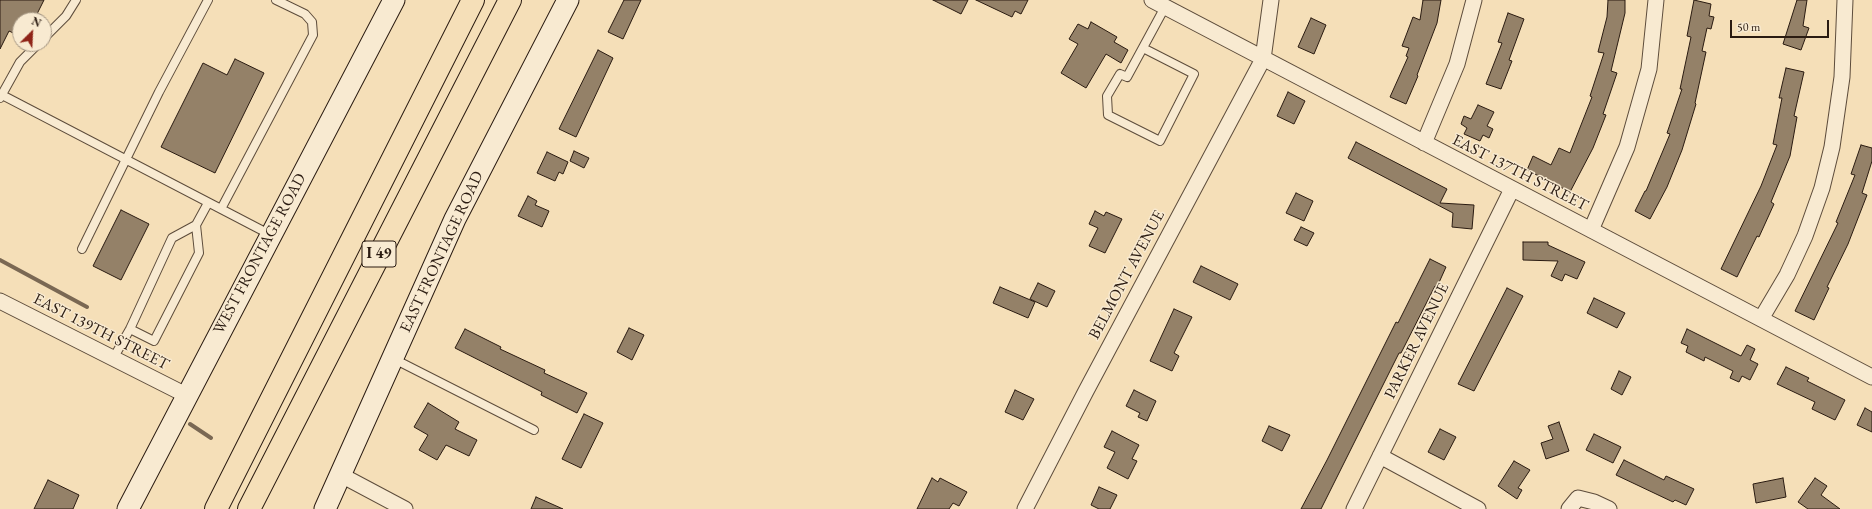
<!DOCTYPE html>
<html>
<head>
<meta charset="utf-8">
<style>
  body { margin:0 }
  #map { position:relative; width:1872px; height:509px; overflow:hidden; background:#f5dfb8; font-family:"EB Garamond",serif }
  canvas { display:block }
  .north { position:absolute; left:12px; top:12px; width:40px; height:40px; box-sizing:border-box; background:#f8ead1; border:1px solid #a69784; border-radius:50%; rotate:24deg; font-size:11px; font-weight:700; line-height:16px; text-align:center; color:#2a1b11 }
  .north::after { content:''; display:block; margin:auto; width:14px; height:18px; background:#8f2418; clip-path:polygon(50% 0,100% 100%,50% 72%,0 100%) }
  .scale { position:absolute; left:1730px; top:20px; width:99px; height:18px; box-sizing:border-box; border:2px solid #2a1b11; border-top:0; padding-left:5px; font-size:12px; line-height:14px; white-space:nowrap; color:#2a1b11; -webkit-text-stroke:3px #f8ead1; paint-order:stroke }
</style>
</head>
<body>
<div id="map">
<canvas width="1872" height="509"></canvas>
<div class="north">N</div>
<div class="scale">50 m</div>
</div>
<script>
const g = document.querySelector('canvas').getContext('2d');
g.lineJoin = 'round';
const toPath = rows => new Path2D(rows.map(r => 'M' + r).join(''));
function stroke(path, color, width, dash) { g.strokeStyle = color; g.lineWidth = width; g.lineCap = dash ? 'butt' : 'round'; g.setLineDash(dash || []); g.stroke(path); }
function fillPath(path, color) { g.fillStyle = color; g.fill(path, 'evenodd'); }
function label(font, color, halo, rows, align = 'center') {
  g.font = font + ' "EB Garamond",serif'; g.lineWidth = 3; g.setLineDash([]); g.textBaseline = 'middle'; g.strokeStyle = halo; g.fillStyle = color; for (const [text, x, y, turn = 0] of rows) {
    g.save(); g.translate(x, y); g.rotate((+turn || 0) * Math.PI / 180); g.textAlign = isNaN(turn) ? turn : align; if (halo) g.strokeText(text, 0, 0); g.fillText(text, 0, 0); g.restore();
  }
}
const stream = toPath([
  [0,260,87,307],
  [190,424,211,438]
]);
const building = toPath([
  [0,0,44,0,34,20,20,20,20,36,9,31,0,49,0,0],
  [624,0,641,0,623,39,608,32,624,0],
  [933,0,968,0,961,14,933,0],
  [976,0,1028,0,1021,14,1015,11,1012,17,976,0],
  [1423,0,1441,0,1437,23,1417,75,1418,76,1406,104,1390,97,1408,57,1406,56,1409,48,1402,46,1413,17,1420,20,1423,0],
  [1608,0,1625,0,1625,13,1611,71,1617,73,1603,114,1606,115,1593,148,1570,192,1527,170,1533,156,1551,165,1559,148,1570,153,1592,97,1590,96,1604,53,1598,52,1607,17,1608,0],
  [1694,0,1711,4,1709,16,1714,17,1711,29,1707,28,1702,51,1706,52,1695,103,1696,104,1682,150,1667,187,1650,219,1635,211,1645,191,1646,191,1670,134,1667,133,1682,89,1680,89,1691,37,1687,36,1694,0],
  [1797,0,1807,0,1803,26,1809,28,1801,50,1783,44,1797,0],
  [1508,13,1524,19,1509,60,1512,61,1501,89,1486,84,1502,43,1498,42,1508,13],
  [1311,18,1326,25,1314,54,1298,47,1311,18],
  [1091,22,1117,37,1114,42,1128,50,1121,63,1106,54,1086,88,1061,73,1078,44,1069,39,1078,24,1088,29,1091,22],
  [598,50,613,58,576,137,559,129,598,50],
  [235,59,264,73,215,173,161,147,203,63,227,75,235,59],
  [1786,68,1804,72,1794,116,1797,117,1790,156,1771,202,1774,204,1759,237,1757,236,1737,277,1721,269,1761,186,1777,145,1773,144,1782,98,1779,98,1786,68],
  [1288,92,1305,101,1294,124,1277,116,1288,92],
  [1478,105,1494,112,1487,126,1493,129,1489,138,1483,135,1480,141,1464,134,1467,128,1461,124,1464,116,1471,119,1478,105],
  [1356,142,1447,189,1440,203,1474,205,1472,229,1452,227,1453,213,1348,158,1356,142],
  [1861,145,1872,148,1872,161,1862,193,1867,195,1848,244,1827,287,1829,288,1814,320,1795,311,1838,223,1836,222,1855,175,1851,174,1861,145],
  [574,151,589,158,584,168,570,161,574,151],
  [547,152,568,162,563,174,559,172,555,181,537,173,547,152],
  [1296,193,1313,201,1304,221,1286,213,1296,193],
  [528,196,537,201,535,205,549,211,542,227,518,216,528,196],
  [121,210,149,224,121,280,93,266,121,210],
  [1095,211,1104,216,1106,212,1122,219,1105,253,1089,246,1098,228,1089,224,1095,211],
  [1301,227,1314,233,1307,246,1294,240,1301,227],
  [1523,242,1548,242,1548,245,1585,262,1577,279,1565,274,1562,281,1551,276,1558,261,1523,260,1523,242],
  [1430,259,1446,267,1437,287,1435,286,1401,353,1399,353,1321,509,1301,509,1327,460,1396,322,1398,323,1430,259],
  [1201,266,1238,284,1230,300,1193,282,1201,266],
  [1038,283,1055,291,1047,307,1030,299,1038,283],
  [1000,287,1035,302,1028,318,993,303,1000,287],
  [1507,288,1523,296,1474,391,1458,384,1507,288],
  [1594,298,1625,313,1617,328,1587,313,1594,298],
  [1174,309,1192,317,1174,353,1179,356,1172,371,1150,361,1174,309],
  [629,328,644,335,632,360,617,352,629,328],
  [465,329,501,347,500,349,545,370,544,373,587,393,577,413,541,395,542,392,455,348,465,329],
  [1687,329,1741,356,1747,345,1755,349,1750,360,1758,364,1750,380,1742,376,1739,382,1730,378,1733,371,1705,357,1704,361,1686,352,1688,346,1681,343,1687,329],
  [1786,367,1809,378,1807,381,1845,400,1835,420,1812,409,1815,402,1777,384,1786,367],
  [1619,371,1631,377,1622,395,1611,389,1619,371],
  [1015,390,1034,399,1023,420,1005,412,1015,390],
  [1134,390,1156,401,1147,421,1138,417,1140,413,1126,406,1134,390],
  [428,403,459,422,455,429,477,440,469,456,446,445,437,460,419,450,428,435,414,427,428,403],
  [1865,408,1872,412,1872,432,1857,425,1865,408],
  [584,414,603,423,581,468,562,459,584,414],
  [1559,422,1569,451,1546,459,1541,443,1553,439,1548,426,1559,422],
  [1269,426,1290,435,1282,451,1262,441,1269,426],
  [1440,429,1456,437,1444,460,1428,452,1440,429],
  [1112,431,1139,445,1132,459,1137,461,1128,479,1107,468,1115,452,1104,447,1112,431],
  [1594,434,1621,447,1613,463,1586,450,1594,434],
  [1624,460,1664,480,1666,476,1694,489,1686,505,1675,500,1673,502,1616,475,1624,460],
  [1514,461,1530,470,1518,488,1522,490,1517,499,1498,486,1514,461],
  [932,478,938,482,940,478,967,492,959,506,953,503,949,509,917,509,932,478],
  [1783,478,1786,497,1756,503,1753,484,1783,478],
  [1815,478,1827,486,1821,495,1840,509,1808,509,1798,502,1815,478],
  [48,480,79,495,73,509,34,509,48,480],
  [1099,487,1117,495,1110,509,1099,509,1091,505,1099,487],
  [536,497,563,509,531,509,536,497]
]);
const lane = toPath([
  [44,38,66,16,76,0],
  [1143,48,1194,74,1160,141,1108,115,1107,96,1120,74,1127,77,1165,7],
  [2,95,271,235],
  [0,98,20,62,38,44],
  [221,209,313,35,312,22,305,14,276,0],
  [82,249,159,92,208,0],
  [130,329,154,341,199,253,196,225],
  [114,357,130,329,172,238,196,225,208,203],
  [394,359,534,430]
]);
const street = toPath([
  [1152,0,1872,377],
  [1424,143,1457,64,1474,0],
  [1591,230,1627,147,1649,69,1656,0],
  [0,301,186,395],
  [1761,319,1787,275,1805,236,1822,188,1832,147,1842,77,1845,0],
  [1380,456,1478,509],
  [341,475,405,509],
  [1025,509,1086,391,1263,59,1271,0],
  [1354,509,1512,189],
  [1569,509,1578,498,1594,502,1609,509]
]);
const secondary = toPath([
  [128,509,394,0],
  [325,509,455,219,568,0]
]);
const highway = toPath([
  [216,509,473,0],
  [249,509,510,0]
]);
const shields = [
  [379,254,34]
];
const shieldNames = [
  ["I 49",379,254]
];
const streetNames = [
  ["EAST 137TH STREET",1520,173,27],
  ["EAST FRONTAGE ROAD",442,252,-65],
  ["WEST FRONTAGE ROAD",260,254,-62],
  ["BELMONT AVENUE",1127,275,-62],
  ["EAST 139TH STREET",101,332,27],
  ["PARKER AVENUE",1417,341,-64]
];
stroke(stream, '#7a6853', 4);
fillPath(building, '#948168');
stroke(building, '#2a1b11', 1);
stroke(lane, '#5d4c3b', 10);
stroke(street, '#5d4c3b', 17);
stroke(secondary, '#2a1b11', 23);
stroke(highway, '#2a1b11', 24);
stroke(lane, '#f8ead1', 8);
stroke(street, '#f8ead1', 15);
stroke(secondary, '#f8ead1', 21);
stroke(highway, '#f5dfb8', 22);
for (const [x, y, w] of shields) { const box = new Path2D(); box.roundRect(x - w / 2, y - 13, w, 26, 3); g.fillStyle = '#f8ead1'; g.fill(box); stroke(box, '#2a1b11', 1); }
label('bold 15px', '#2a1b11', null, shieldNames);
label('16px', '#2a1b11', '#f8ead1', streetNames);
</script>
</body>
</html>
